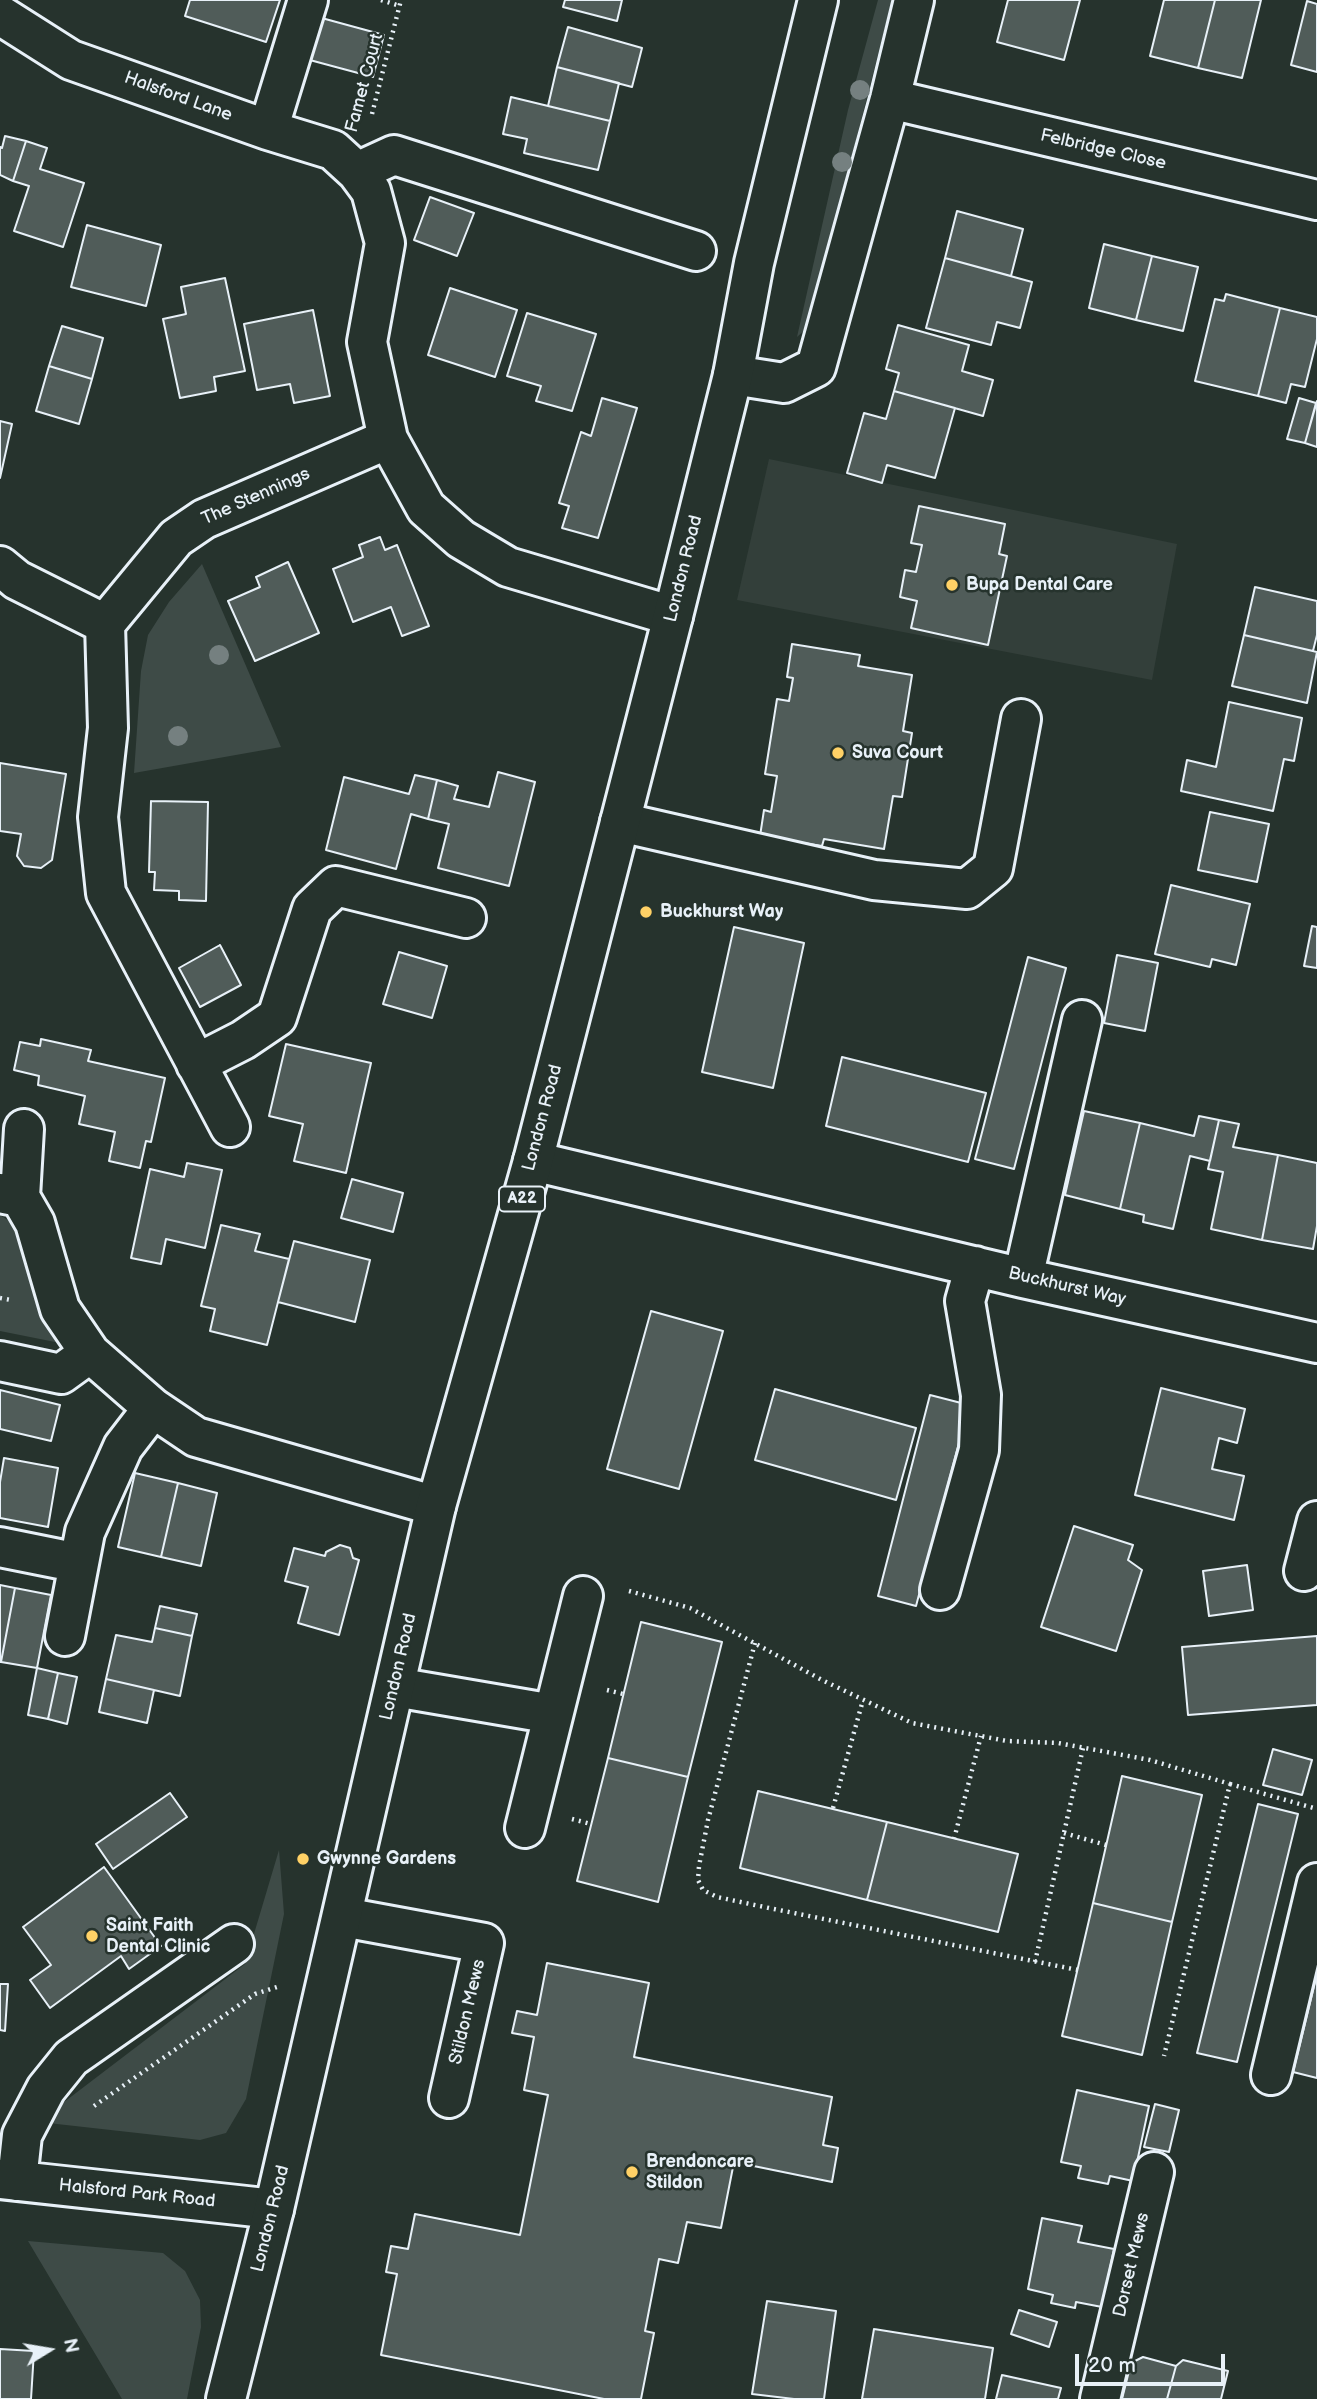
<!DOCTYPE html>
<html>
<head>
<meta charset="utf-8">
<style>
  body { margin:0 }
  #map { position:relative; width:1317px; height:2399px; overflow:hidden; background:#26332d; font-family:"Balsamiq Sans",sans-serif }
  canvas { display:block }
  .north { position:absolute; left:14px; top:2315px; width:70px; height:70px; -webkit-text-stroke:5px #26332d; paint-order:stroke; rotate:79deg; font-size:19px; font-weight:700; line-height:28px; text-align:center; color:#e8f1f8 }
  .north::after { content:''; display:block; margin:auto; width:24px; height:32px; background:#e8f1f8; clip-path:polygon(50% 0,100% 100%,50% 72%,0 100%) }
  .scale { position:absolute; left:1075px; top:2354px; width:150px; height:32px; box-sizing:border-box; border:4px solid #e8f1f8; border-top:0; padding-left:9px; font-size:21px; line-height:24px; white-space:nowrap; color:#e8f1f8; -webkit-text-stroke:5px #26332d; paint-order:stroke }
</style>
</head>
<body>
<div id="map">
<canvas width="1317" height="2399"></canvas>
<div class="north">N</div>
<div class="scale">20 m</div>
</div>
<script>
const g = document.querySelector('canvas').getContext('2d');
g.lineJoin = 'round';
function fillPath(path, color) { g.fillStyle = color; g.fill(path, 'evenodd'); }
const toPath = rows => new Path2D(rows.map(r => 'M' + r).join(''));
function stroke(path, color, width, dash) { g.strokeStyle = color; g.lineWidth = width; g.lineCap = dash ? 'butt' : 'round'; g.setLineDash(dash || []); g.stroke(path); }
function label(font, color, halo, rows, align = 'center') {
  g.font = font + ' "Balsamiq Sans",sans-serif'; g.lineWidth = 5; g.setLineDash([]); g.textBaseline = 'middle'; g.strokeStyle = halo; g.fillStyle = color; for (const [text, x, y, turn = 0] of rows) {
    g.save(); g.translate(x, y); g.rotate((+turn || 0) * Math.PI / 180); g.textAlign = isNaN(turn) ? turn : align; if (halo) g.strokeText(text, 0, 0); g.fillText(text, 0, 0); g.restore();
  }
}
const built = toPath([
  [769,459,1177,544,1152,680,737,600]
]);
const green = toPath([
  [878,0,892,0,808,327,797,337,848,110],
  [202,564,281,747,134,773,141,671,148,635,169,602],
  [0,1215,15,1225,60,1343,0,1331],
  [279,1850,284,1914,246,2099,226,2133,200,2140,48,2123,51,2112,245,1964],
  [28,2241,163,2253,185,2271,200,2300,201,2327,187,2399,122,2399]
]);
const building = toPath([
  [190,0,280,0,266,42,185,16,190,0],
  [565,0,622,0,617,21,563,7,565,0],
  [1008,0,1080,0,1064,60,997,42,1008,0],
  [1164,0,1215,0,1198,68,1150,56,1164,0],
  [1215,0,1261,0,1242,78,1198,68,1215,0],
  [1307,1,1317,4,1317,72,1291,65,1307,1],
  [318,17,384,35,373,77,306,59,318,17],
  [568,27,642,48,632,87,557,67,568,27],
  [557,67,619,83,610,121,548,106,557,67],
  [511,97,610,121,598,170,524,153,527,139,503,134,511,97],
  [5,136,26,141,13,181,0,175,0,147,2,148,5,136],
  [26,141,47,148,40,169,84,183,63,247,14,231,29,186,13,181,26,141],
  [430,197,474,213,457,256,414,240,430,197],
  [957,211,1023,229,1011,276,945,258,957,211],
  [87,225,161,245,146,306,71,287,87,225],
  [1104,244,1152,256,1136,320,1089,308,1104,244],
  [1152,256,1198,267,1183,331,1136,320,1152,256],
  [945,258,1032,282,1020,328,997,322,991,345,926,328,945,258],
  [225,278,245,371,214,377,216,391,180,398,163,319,186,314,181,287,225,278],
  [450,288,517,310,495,377,428,355,450,288],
  [1226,294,1280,308,1258,396,1195,381,1215,299,1224,301,1226,294],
  [1280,308,1317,317,1317,339,1305,387,1291,384,1286,403,1258,396,1280,308],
  [313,310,330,396,294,403,290,384,257,390,244,324,313,310],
  [527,313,596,334,572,411,536,401,541,386,507,376,527,313],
  [898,325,969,345,962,371,993,380,983,416,894,391,899,373,886,369,898,325],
  [62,326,103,338,92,379,49,366,62,326],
  [49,366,92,379,79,424,36,411,49,366],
  [894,391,955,408,935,478,887,465,882,483,847,473,864,413,886,419,894,391],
  [602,398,637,408,598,538,562,528,569,506,559,503,581,432,591,436,602,398],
  [1299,398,1316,403,1305,443,1287,439,1299,398],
  [1317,401,1317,447,1305,443,1317,401],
  [0,421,12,424,0,478,0,421],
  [919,506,1005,524,999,554,1007,556,988,645,911,628,917,601,900,597,905,570,916,572,922,545,911,543,919,506],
  [380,537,385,550,397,545,429,626,402,636,391,607,353,622,333,569,363,557,359,545,380,537],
  [288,562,319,633,255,661,228,601,260,587,256,577,288,562],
  [1255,587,1317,601,1317,635,1313,651,1244,635,1255,587],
  [1244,635,1317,652,1307,703,1232,686,1244,635],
  [792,644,860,655,858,666,912,675,903,731,912,733,902,797,893,796,884,849,824,839,822,846,760,836,764,810,771,812,777,776,765,774,777,699,789,701,793,678,787,677,792,644],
  [1229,702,1302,718,1294,761,1284,759,1273,811,1181,791,1187,760,1216,767,1229,702],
  [0,763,66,774,52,860,41,868,24,866,17,856,21,834,0,831,0,763],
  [498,772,535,782,509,886,438,868,449,824,428,819,437,780,458,786,454,799,489,807,498,772],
  [415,775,437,780,428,819,411,814,396,869,326,850,344,777,409,794,415,775],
  [151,801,208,802,206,901,179,900,179,891,154,890,155,872,149,872,151,801],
  [1210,812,1269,824,1257,882,1198,870,1210,812],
  [1171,885,1250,904,1236,965,1212,959,1210,967,1155,954,1171,885],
  [1312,926,1317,927,1317,968,1304,966,1312,926],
  [734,927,804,943,773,1088,702,1072,734,927],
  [220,945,241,985,200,1007,179,968,220,945],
  [399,952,447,966,432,1018,383,1004,399,952],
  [1117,955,1158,963,1145,1031,1104,1023,1117,955],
  [1028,957,1066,968,1014,1169,975,1159,1028,957],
  [41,1039,91,1050,88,1061,165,1078,151,1142,146,1141,140,1168,109,1161,115,1132,79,1124,85,1096,38,1085,39,1076,14,1070,20,1042,40,1046,41,1039],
  [286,1044,371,1063,346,1173,294,1161,303,1124,269,1116,286,1044],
  [842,1057,986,1093,968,1162,826,1126,842,1057],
  [1084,1111,1140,1123,1120,1209,1065,1195,1084,1111],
  [1199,1116,1219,1120,1210,1161,1190,1156,1173,1229,1143,1222,1144,1215,1120,1209,1140,1123,1194,1136,1199,1116],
  [1219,1120,1239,1124,1233,1147,1278,1155,1262,1240,1211,1229,1223,1172,1208,1169,1219,1120],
  [1278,1155,1317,1163,1317,1226,1313,1249,1262,1240,1278,1155],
  [187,1163,222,1170,205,1248,166,1239,161,1264,131,1258,150,1169,184,1177,187,1163],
  [352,1179,403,1193,393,1232,341,1218,352,1179],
  [221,1225,260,1234,255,1251,289,1259,267,1345,210,1331,215,1309,201,1306,221,1225],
  [294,1241,370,1260,355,1322,278,1302,294,1241],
  [651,1311,723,1331,679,1489,607,1469,651,1311],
  [1161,1388,1245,1409,1237,1443,1219,1438,1212,1469,1244,1476,1234,1520,1135,1495,1161,1388],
  [775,1389,916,1428,896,1500,755,1460,775,1389],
  [0,1390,60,1405,51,1441,0,1429,0,1390],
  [930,1395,969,1405,916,1606,878,1596,930,1395],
  [4,1458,58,1468,48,1527,0,1518,0,1482,4,1458],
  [135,1473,178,1483,161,1557,118,1547,135,1473],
  [178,1483,217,1493,201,1566,161,1557,178,1483],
  [1074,1526,1133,1545,1128,1560,1142,1570,1116,1651,1041,1627,1074,1526],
  [340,1545,350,1548,353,1558,359,1560,339,1635,298,1623,308,1587,285,1581,294,1548,325,1556,326,1552,340,1545],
  [1247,1565,1253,1610,1209,1616,1203,1571,1247,1565],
  [0,1585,15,1588,1,1662,0,1662,0,1585],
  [15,1588,51,1595,37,1668,1,1662,15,1588],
  [160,1606,197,1614,192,1636,155,1628,160,1606],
  [641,1622,722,1642,688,1777,608,1758,641,1622],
  [155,1628,192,1636,180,1696,106,1679,116,1635,152,1642,155,1628],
  [1317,1636,1317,1705,1188,1715,1182,1647,1317,1636],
  [37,1668,58,1673,48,1719,28,1715,37,1668],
  [58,1673,77,1677,67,1724,48,1719,58,1673],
  [106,1679,154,1690,147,1723,99,1712,106,1679],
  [1273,1749,1312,1760,1302,1795,1263,1785,1273,1749],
  [608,1758,688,1777,658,1902,577,1881,608,1758],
  [1122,1776,1202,1795,1172,1922,1093,1903,1122,1776],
  [758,1791,887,1822,867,1900,740,1868,758,1791],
  [170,1793,187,1817,113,1869,96,1844,170,1793],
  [1258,1804,1298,1814,1237,2062,1197,2053,1258,1804],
  [887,1822,1018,1854,998,1932,867,1900,887,1822],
  [104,1867,161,1946,129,1969,121,1956,50,2008,30,1980,51,1965,23,1927,104,1867],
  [1093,1903,1172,1922,1142,2055,1062,2036,1093,1903],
  [547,1963,649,1983,634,2057,832,2097,823,2145,838,2148,832,2182,734,2162,721,2228,687,2222,678,2263,659,2259,645,2331,654,2333,641,2399,604,2399,381,2355,397,2274,386,2272,391,2246,408,2249,415,2214,520,2235,548,2095,524,2090,534,2037,512,2033,517,2011,537,2015,547,1963],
  [1317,1974,1317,2078,1293,2072,1317,1974],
  [0,1984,8,1984,5,2031,0,2030,0,1984],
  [1077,2090,1149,2106,1133,2181,1110,2176,1108,2184,1078,2178,1081,2166,1061,2162,1077,2090],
  [1155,2104,1179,2110,1169,2152,1144,2147,1155,2104],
  [1042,2218,1082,2226,1078,2242,1114,2249,1102,2307,1076,2302,1075,2308,1051,2303,1053,2295,1028,2289,1042,2218],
  [767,2301,836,2311,824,2399,794,2399,752,2394,767,2301],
  [1019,2310,1057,2322,1049,2347,1011,2334,1019,2310],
  [874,2329,993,2348,985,2399,862,2399,874,2329],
  [0,2349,34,2351,31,2399,0,2399,0,2349],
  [1143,2357,1176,2366,1167,2399,1122,2399,1131,2363,1143,2357],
  [1183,2360,1228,2371,1221,2399,1167,2399,1176,2366,1183,2360],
  [1002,2375,1061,2388,1058,2399,996,2399,1002,2375]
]);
const path = toPath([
  [381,0,400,6],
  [372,114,401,0],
  [0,1298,11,1300],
  [629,1591,690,1608,822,1680,912,1723,1007,1741,1058,1743,1150,1760,1230,1784,1164,2056],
  [755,1643,708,1820,699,1866,698,1880,703,1890,717,1897,769,1908,1078,1970],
  [607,1690,623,1694],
  [1230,1784,1317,1809],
  [833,1808,863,1700],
  [572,1819,591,1824],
  [1064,1833,1106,1845],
  [954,1839,981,1736],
  [1035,1962,1083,1748],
  [94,2106,255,1994,280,1986]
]);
const minor = toPath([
  [0,15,71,60,268,130,333,150,357,172,371,191,385,243,367,342,388,439,426,508,461,539,508,567,673,616],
  [890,99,1317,200],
  [268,130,308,0],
  [357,172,394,155,696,251],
  [733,375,784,383,816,367,890,99,914,0],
  [0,566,17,580,105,624],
  [620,822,874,880,967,889,993,868,1021,719],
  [196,1064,243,1040,277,1017,312,909,336,886,466,918],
  [230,1127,106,893,98,817,108,728,105,624,176,538,204,519,388,439],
  [533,1161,1023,1278,1317,1343],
  [0,1193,20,1197,24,1129],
  [20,1197,35,1223,60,1309,90,1353,153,1408,196,1437,436,1506],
  [1023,1278,1082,1020],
  [0,1361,61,1374,90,1353],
  [0,1547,79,1563],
  [1304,1571,1317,1521],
  [940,1590,979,1450,981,1395,965,1301,975,1266],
  [65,1636,85,1532,123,1447,153,1408],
  [395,1687,553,1714],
  [525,1828,583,1596],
  [343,1917,484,1943,449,2098],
  [1271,2075,1317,1883],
  [0,2179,274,2209],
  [17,2181,22,2135,46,2089,71,2058,234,1944],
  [1100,2399,1154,2172]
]);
const highway = toPath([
  [226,2399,274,2209,436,1506,533,1161,673,616,733,375,754,263,818,0]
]);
const trees = [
  [860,90],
  [842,162],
  [219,655],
  [178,736]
];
const markers = [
  [952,585,7,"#ffd166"],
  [838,753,7,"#ffd166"],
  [646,912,7,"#ffd166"],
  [303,1859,7,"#ffd166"],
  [92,1936,7,"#ffd166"],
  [632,2172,7,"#ffd166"]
];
const shields = [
  [522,1199,46]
];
const shieldNames = [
  ["A22",522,1199]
];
const streetNames = [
  ["Famet Court",365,83,-75],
  ["Halsford Lane",178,97,20],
  ["Felbridge Close",1103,150,13],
  ["The Stennings",256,497,-24],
  ["London Road",684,569,-76],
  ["London Road",543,1118,-75],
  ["Buckhurst Way",1067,1287,13],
  ["London Road",399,1667,-77],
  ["Stildon Mews",468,2012,-77],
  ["Halsford Park Road",137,2194,6],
  ["London Road",271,2219,-76],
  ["Dorset Mews",1132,2265,-77]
];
const poiNames = [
  ["Bupa Dental Care",966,585],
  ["Suva Court",852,753],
  ["Buckhurst Way",660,912],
  ["Gwynne Gardens",317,1859],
  ["Saint Faith",106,1926],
  ["Dental Clinic",106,1947],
  ["Brendoncare",646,2162],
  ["Stildon",646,2183]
];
fillPath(built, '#333f3a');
fillPath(green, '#3e4b47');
fillPath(building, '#505c59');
stroke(building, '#e8f1f8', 2);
stroke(minor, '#e8f1f8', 44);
stroke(highway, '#e8f1f8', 44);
stroke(path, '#e8f1f8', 4.5, [2, 5]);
stroke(minor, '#26332d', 38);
stroke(highway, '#26332d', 38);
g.fillStyle = '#758080';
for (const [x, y] of trees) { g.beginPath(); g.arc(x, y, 10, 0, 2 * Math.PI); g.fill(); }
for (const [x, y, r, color] of markers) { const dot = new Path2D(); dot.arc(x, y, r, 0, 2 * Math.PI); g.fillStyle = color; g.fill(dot); stroke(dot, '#26332d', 2.5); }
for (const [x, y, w] of shields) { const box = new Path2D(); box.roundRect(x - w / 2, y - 12.5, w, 25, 5); g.fillStyle = '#26332d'; g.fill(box); stroke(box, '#e8f1f8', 2); }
label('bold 16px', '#e8f1f8', null, shieldNames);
label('18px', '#e8f1f8', '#26332d', streetNames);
label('bold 18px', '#e8f1f8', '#26332d', poiNames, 'left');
</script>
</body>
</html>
